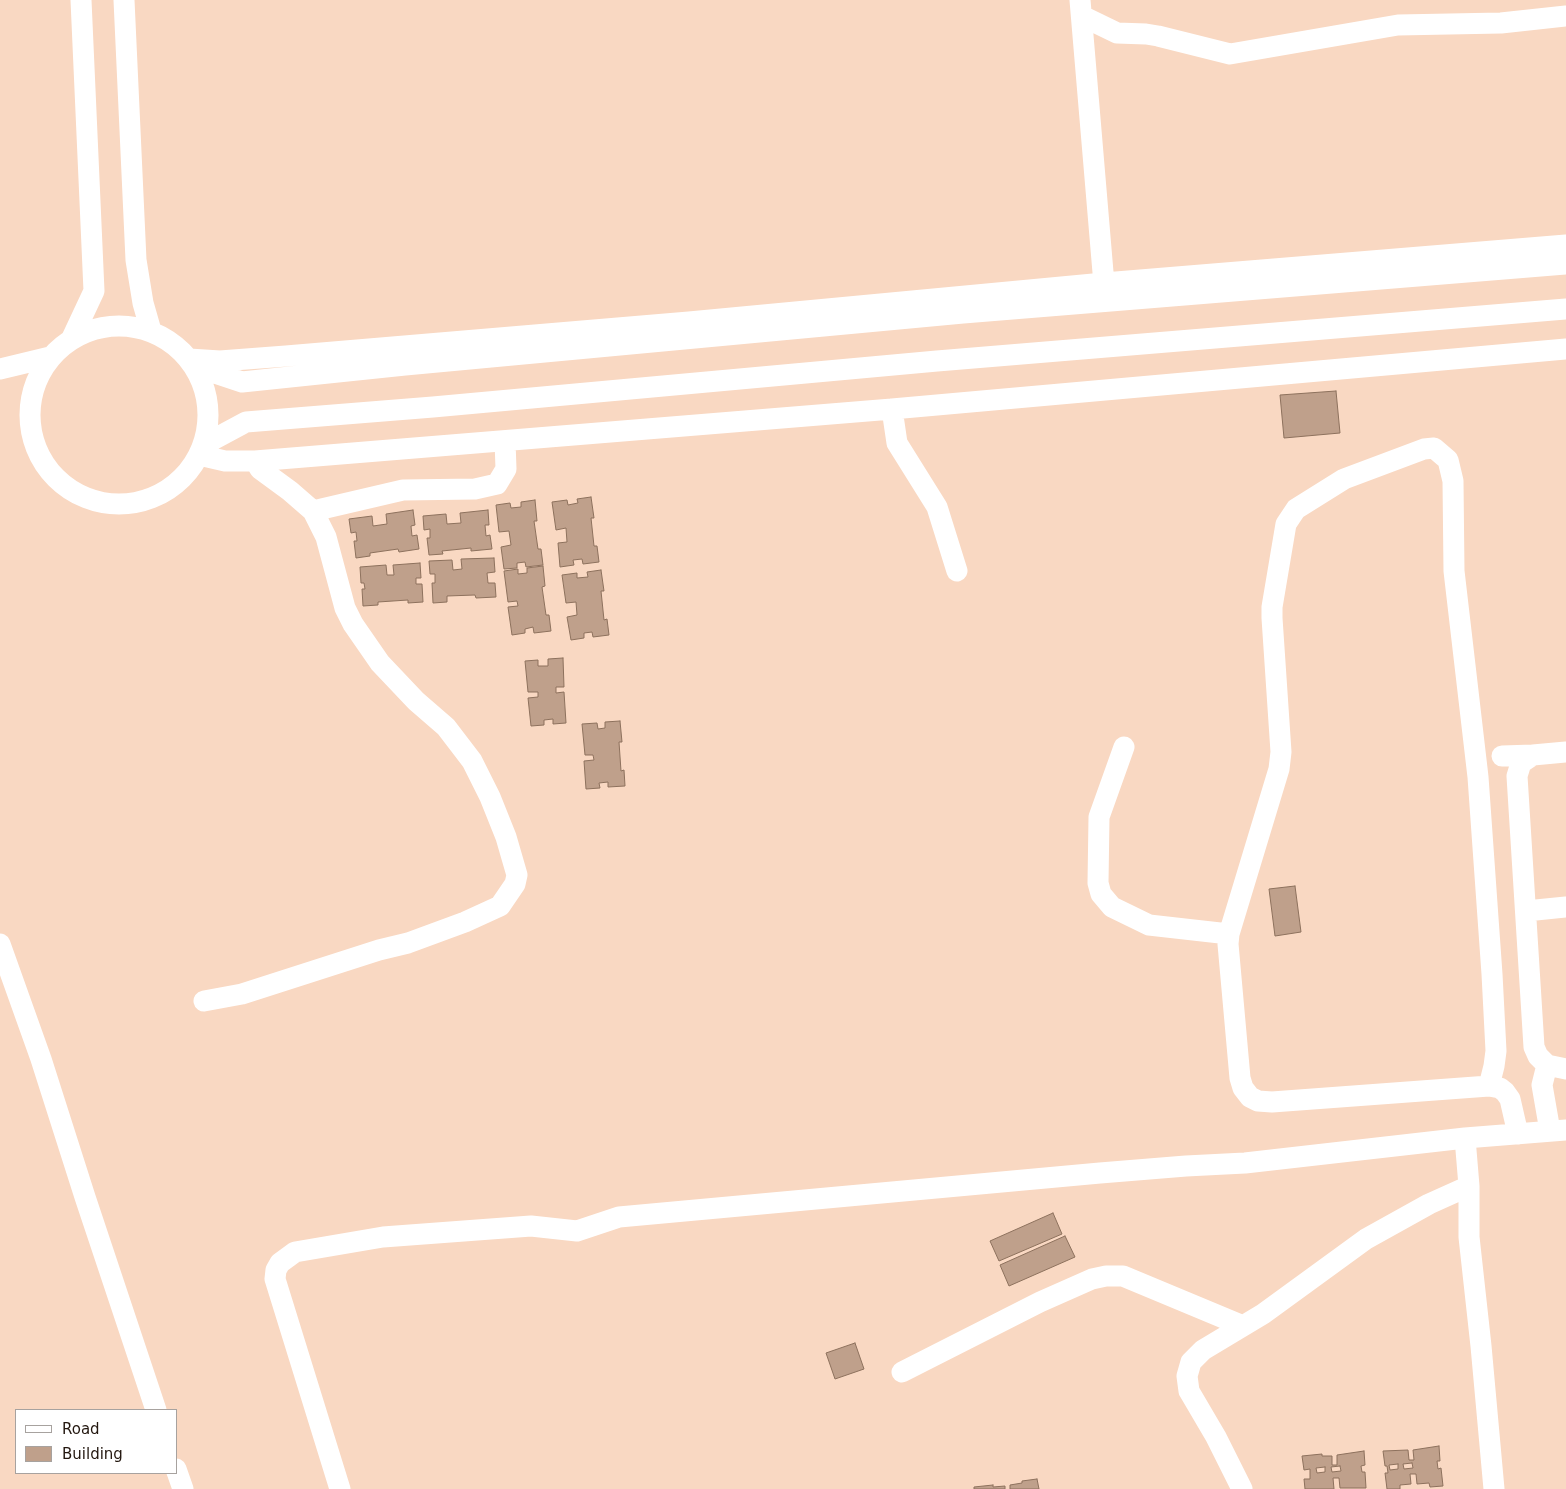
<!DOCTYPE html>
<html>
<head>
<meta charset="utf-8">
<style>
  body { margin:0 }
  #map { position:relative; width:1566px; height:1489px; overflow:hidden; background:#f9d8c2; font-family:"DejaVu Sans",sans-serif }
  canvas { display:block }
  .legend { position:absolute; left:15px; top:1409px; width:162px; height:65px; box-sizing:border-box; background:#fff; border:1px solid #a7a29f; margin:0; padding:6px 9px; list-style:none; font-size:15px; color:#23170f }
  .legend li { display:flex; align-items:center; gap:10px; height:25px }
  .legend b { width:25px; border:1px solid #a7a29f }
</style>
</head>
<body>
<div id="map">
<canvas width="1566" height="1489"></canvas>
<ul class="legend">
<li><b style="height:6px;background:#fff"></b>Road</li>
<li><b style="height:14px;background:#bfa08b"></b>Building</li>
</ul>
</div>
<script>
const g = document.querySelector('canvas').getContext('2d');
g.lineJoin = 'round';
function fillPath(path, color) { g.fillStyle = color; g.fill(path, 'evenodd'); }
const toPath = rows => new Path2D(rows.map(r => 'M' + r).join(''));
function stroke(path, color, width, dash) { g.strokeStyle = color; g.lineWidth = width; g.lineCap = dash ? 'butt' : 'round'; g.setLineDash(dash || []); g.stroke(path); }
const building = toPath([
  [1336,391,1340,433,1284,438,1280,395,1336,391],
  [591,497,594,518,591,518,594,546,597,546,599,562,583,564,582,559,573,560,574,565,560,567,558,543,567,542,566,528,556,530,552,502,567,500,568,505,578,503,577,499,591,497],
  [535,500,537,521,534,521,538,549,541,549,543,565,526,567,525,562,517,563,517,568,504,569,501,547,511,545,509,531,499,532,496,505,510,503,511,508,521,507,521,502,535,500],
  [413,510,415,525,411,526,412,536,417,535,419,549,399,552,398,549,370,553,370,556,356,558,354,541,357,541,356,532,351,533,349,519,372,516,373,526,387,524,386,514,413,510],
  [488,510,489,525,485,525,486,536,490,535,492,549,471,551,471,548,442,551,443,554,429,555,427,538,430,538,430,529,424,530,423,516,446,514,447,524,461,523,460,513,488,510],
  [494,558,495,572,487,573,488,583,495,583,496,597,476,598,475,595,447,596,447,602,433,603,432,583,435,583,435,574,430,574,429,561,452,560,453,570,462,569,461,559,494,558],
  [420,563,421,578,416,578,416,584,422,584,423,602,408,603,408,600,378,602,378,605,363,606,362,589,365,589,364,583,361,583,360,567,386,565,387,575,394,575,393,565,420,563],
  [543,566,545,586,542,587,546,615,549,615,551,631,534,633,533,627,525,629,525,633,512,635,508,607,518,606,517,601,508,602,504,571,518,569,518,574,527,573,527,568,543,566],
  [601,570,604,591,601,591,604,620,607,619,609,635,593,637,592,632,584,633,584,638,571,640,567,617,577,615,576,602,566,603,562,575,577,573,577,578,588,577,587,572,601,570],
  [563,658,564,687,556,687,556,693,564,692,566,723,553,724,553,719,544,720,544,725,531,726,528,698,538,697,538,692,528,692,525,661,538,660,538,666,548,666,548,659,563,658],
  [620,721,622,742,619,742,621,771,624,770,625,786,608,787,608,782,599,783,600,788,586,789,584,761,594,760,593,755,585,755,582,724,597,723,598,729,605,728,605,722,620,721],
  [1295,886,1301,932,1275,936,1269,889,1295,886],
  [1053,1213,1062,1234,999,1261,990,1241,1053,1213],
  [1065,1236,1075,1257,1009,1286,1000,1265,1065,1236],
  [855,1343,864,1369,835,1379,826,1353,855,1343],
  [1439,1446,1440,1461,1437,1461,1438,1469,1441,1468,1443,1486,1430,1487,1429,1483,1417,1484,1416,1474,1410,1474,1411,1484,1400,1485,1400,1489,1387,1489,1385,1473,1388,1473,1387,1466,1385,1466,1383,1451,1408,1450,1409,1460,1414,1460,1413,1450,1439,1446],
  [1412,1463,1413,1468,1404,1469,1403,1464,1412,1463],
  [1398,1464,1398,1469,1390,1470,1389,1465,1398,1464],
  [1364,1451,1365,1465,1361,1466,1362,1472,1365,1472,1366,1488,1340,1488,1339,1478,1333,1478,1334,1489,1305,1489,1304,1479,1310,1479,1310,1469,1304,1470,1302,1456,1322,1454,1322,1456,1332,1456,1332,1465,1337,1465,1337,1455,1364,1451],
  [1340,1466,1341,1471,1332,1472,1331,1467,1340,1466],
  [1325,1467,1325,1472,1317,1473,1316,1468,1325,1467],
  [1037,1479,1039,1489,1010,1489,1010,1485,1022,1483,1022,1481,1037,1479],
  [993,1485,993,1487,1005,1486,1005,1489,974,1489,974,1487,993,1485]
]);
const minor = toPath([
  [124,0,136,260,143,303,151,331],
  [1080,0,1105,296],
  [1082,16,1117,33,1146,34,1158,36,1230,54,1398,25,1501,23,1566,16],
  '30 415a89 89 0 1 1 178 0a89 89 0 1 1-178 0Z',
  [72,338,94,291,81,0],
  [189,359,220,361,286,356,689,322,1104,283,1566,245],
  [197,367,242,382,405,365,963,313,1566,264],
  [0,369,50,357],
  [892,409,897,443,937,507,957,571],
  [205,444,246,422,433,407,937,361,1566,309],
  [199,455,225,461,255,461,892,409,1566,349],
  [313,511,403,490,475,489,497,484,506,469,505,441],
  [1124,747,1099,817,1098,883,1101,894,1112,907,1149,925,1229,934],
  [1566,752,1533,755,1521,763,1517,776,1534,1047,1538,1056,1547,1065,1566,1069],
  [1502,756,1533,755],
  [1526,911,1566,907],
  [0,944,41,1059,85,1197,156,1410],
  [204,1001,242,994,379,950,408,943,465,922,500,906,515,884,517,875,506,837,490,797,472,761,446,727,416,701,380,663,353,624,345,608,326,537,313,511,290,491,260,469,255,461],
  [1547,1065,1542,1085,1550,1131],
  [1489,1086,1494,1066,1496,1051,1492,974,1478,777,1454,571,1453,481,1448,460,1434,448,1424,449,1344,479,1296,509,1286,524,1272,607,1272,618,1281,752,1279,769,1229,934,1228,944,1240,1078,1243,1088,1250,1097,1258,1101,1272,1102,1489,1086,1500,1088,1505,1092,1510,1099,1518,1134],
  [1465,1138,1469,1186,1469,1237,1481,1346,1494,1489],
  [902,1372,1040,1302,1092,1279,1106,1276,1123,1276,1243,1326],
  [176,1469,183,1489],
  [340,1489,275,1279,276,1270,280,1263,295,1252,383,1237,531,1226,577,1231,619,1217,1100,1173,1186,1166,1245,1163,1465,1138,1566,1130],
  [1242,1489,1216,1437,1189,1391,1187,1376,1191,1362,1203,1350,1263,1314,1366,1239,1429,1204,1469,1186]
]);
fillPath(building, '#bfa08b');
stroke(building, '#8d715d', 1);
stroke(minor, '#fff', 21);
</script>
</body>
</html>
